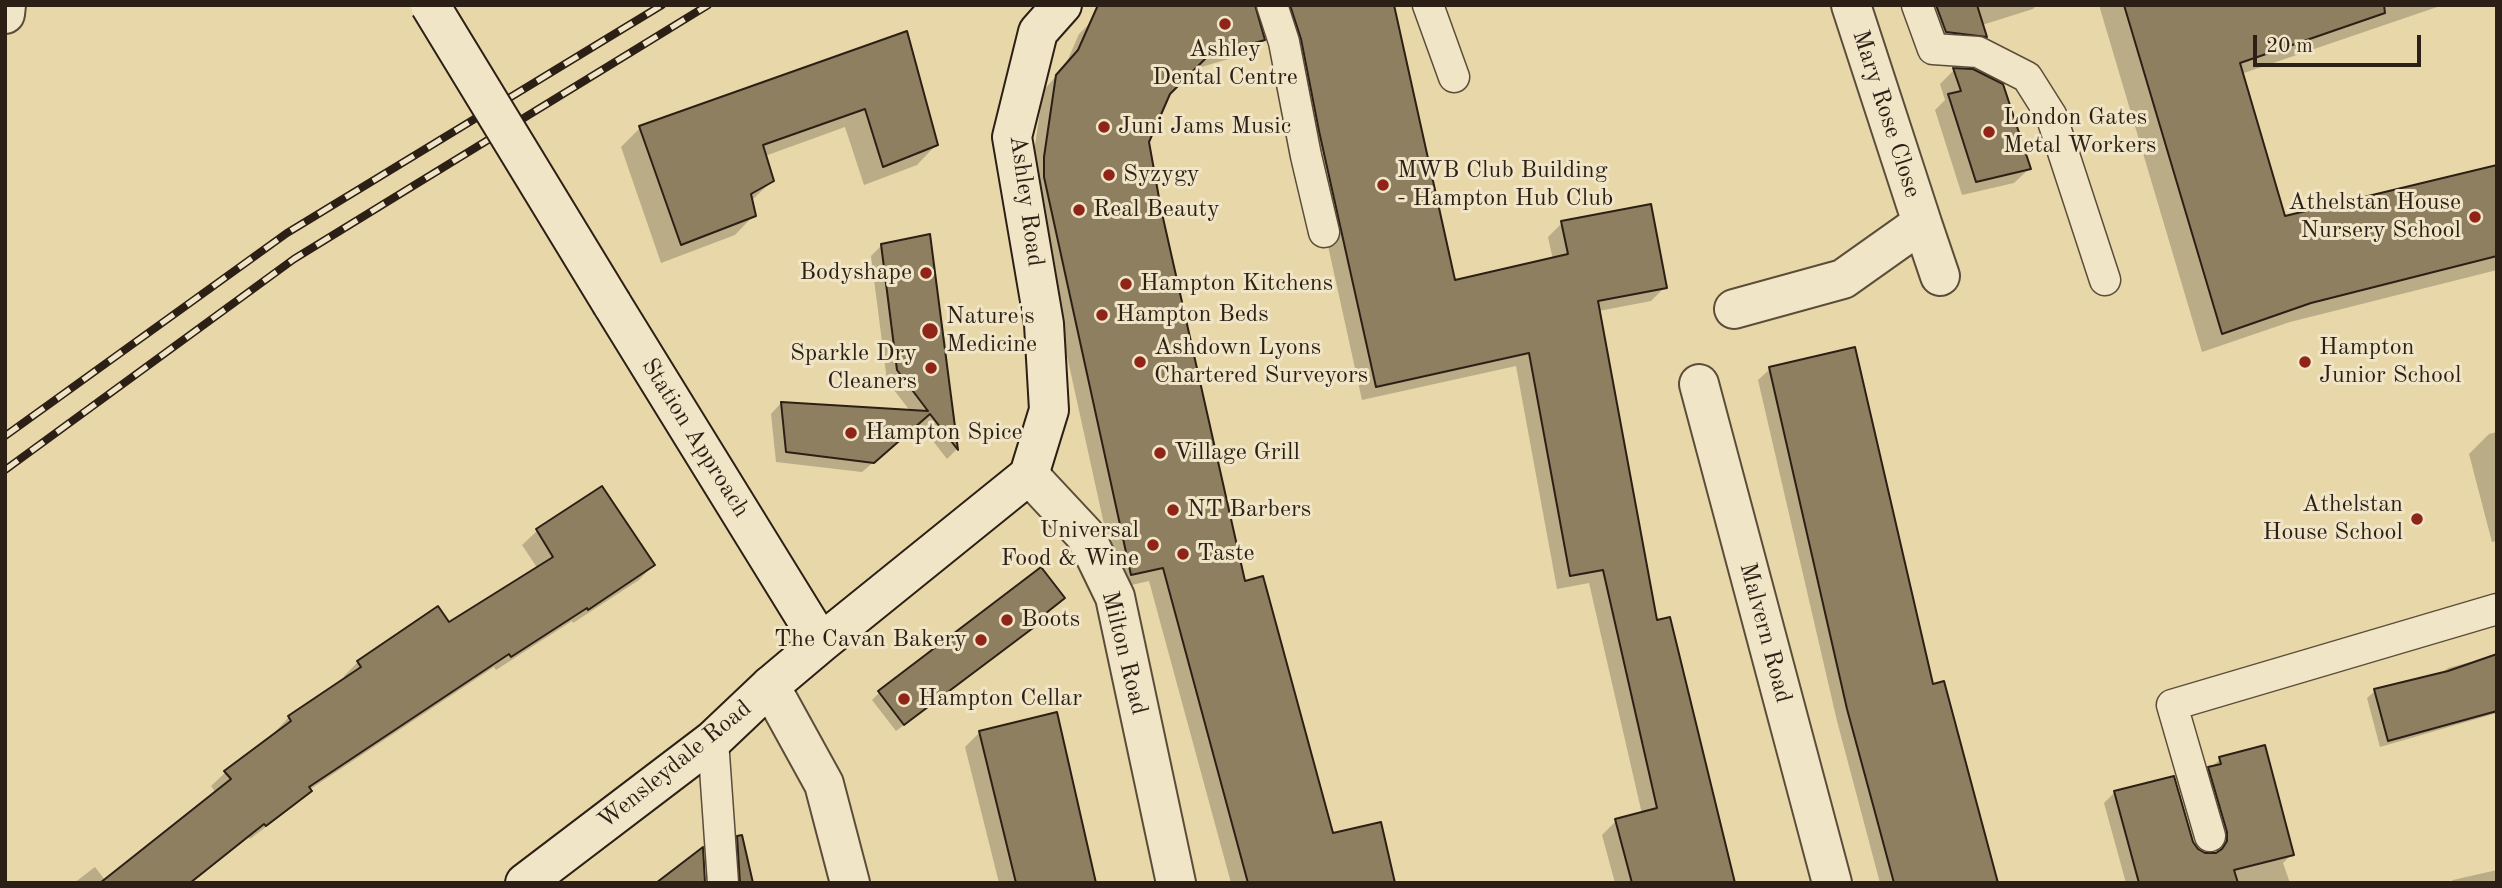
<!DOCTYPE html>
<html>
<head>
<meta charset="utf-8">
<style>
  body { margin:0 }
  #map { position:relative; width:2502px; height:888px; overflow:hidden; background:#e8d7a8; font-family:"Old Standard TT",serif }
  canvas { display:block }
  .frame { position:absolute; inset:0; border:7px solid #2c1f15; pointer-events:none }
  .scale { position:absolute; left:2253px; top:35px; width:168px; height:32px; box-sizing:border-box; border:4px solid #2c1f15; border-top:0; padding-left:9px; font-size:21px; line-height:24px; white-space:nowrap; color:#2c1f15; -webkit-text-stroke:5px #f0e5c6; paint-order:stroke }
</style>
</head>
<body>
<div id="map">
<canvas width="2502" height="888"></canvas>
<div class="frame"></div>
<div class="scale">20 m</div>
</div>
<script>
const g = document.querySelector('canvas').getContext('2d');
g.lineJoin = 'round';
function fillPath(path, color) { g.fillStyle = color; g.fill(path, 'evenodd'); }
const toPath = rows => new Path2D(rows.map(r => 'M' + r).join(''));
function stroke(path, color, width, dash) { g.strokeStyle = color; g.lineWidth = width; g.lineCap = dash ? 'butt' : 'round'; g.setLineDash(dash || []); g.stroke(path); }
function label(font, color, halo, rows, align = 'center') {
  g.font = font + ' "Old Standard TT",serif'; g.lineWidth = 6; g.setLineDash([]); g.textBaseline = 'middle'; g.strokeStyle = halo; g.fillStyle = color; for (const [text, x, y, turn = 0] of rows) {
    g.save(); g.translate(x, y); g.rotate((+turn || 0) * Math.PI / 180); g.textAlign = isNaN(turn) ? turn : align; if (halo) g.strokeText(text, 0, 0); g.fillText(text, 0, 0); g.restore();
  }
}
const shadow = toPath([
  [1269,5,1393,5,1454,282,1553,260,1548,237,1562,223,1665,287,1651,301,1599,311,1656,622,1733,883,1615,883,1602,835,1616,821,1642,814,1589,583,1557,589,1516,366,1362,400,1306,146],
  [1907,5,2037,5,2033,9,1982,25,1985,37,1966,56],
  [2099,5,2443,5,2241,74,2284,218,2497,167,2497,270,2290,322,2202,352],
  [1094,19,1263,40,1249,53,1191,70,1169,93,1147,142,1159,209,1243,583,1331,835,1393,883,1231,883,1149,581,1118,588,1031,192,1031,172,1043,91,1065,66,1079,34],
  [906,33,936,145,917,165,864,185,845,127,765,156,772,181,751,201,754,215,735,235,661,263,621,147,640,128],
  [1954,70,2029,169,2014,183,1962,195,1935,110,1945,100,1940,84],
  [928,236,956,450,947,459,919,423,862,472,776,462,771,414,781,403,911,412,887,381,871,256,882,245],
  [1770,369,1931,686,1997,883,1880,883,1837,721,1758,380],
  [2497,432,2497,541,2492,542,2469,454,2489,434],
  [602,488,653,565,639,580,573,623,572,621,496,670,494,667,309,790,295,805,250,839,249,837,191,883,74,883,95,867,105,880,216,793,211,786,226,772,276,734,275,732,289,717,346,679,344,676,358,662,449,624,538,569,522,545,537,531],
  [1063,598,1030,626,1024,635,896,731,872,700,879,693],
  [2497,655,2497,713,2380,747,2367,698,2375,691,2441,674,2448,668],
  [979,733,1094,883,999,883,965,747],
  [2220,759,2292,854,2283,863,2290,883,2126,883,2104,803,2114,793,2173,778,2192,842,2197,850,2205,855,2216,854,2218,843,2199,779],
  [738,838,752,883,727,883,725,851],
  [2497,870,2497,883,2450,883,2453,880]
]);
const building = toPath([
  [1098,5,1255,5,1265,40,1207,57,1170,94,1149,142,1161,209,1245,581,1263,576,1333,833,1381,822,1395,883,1248,883,1163,568,1131,575,1044,177,1044,157,1056,75,1078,50,1098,5],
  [1290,5,1394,5,1455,280,1568,254,1561,221,1651,204,1667,288,1598,301,1657,620,1670,617,1735,883,1632,883,1615,819,1657,808,1603,570,1570,576,1529,353,1376,387,1319,131,1301,39,1290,5],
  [1936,5,1977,5,1987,37,1946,32,1936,5],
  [2124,5,2384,5,2385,13,2240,63,2285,216,2497,165,2497,256,2311,303,2222,334,2124,5],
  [907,31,938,145,883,167,865,109,763,145,774,181,751,194,756,216,681,245,639,126,907,31],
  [1953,68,1973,69,2003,84,2031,169,1976,182,1948,94,1961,91,1953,68],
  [930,234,958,450,930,414,874,463,786,452,781,402,928,411,897,370,881,244,930,234],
  [1855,347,1933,684,1944,681,1998,883,1894,883,1876,816,1847,709,1769,367,1855,347],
  [602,486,655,565,588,610,587,608,511,657,509,654,309,787,312,791,266,826,264,824,190,883,100,883,231,779,224,771,291,721,288,716,361,667,357,661,438,606,449,622,553,557,536,529,602,486],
  [1041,567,1065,598,1031,625,1033,628,904,725,878,691,1041,567],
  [2497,654,2497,711,2388,741,2374,689,2448,671,2497,654],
  [1057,712,1096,883,1016,883,979,731,1057,712],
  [2265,745,2294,855,2234,870,2238,883,2139,883,2114,791,2174,776,2193,842,2198,849,2205,853,2216,853,2222,849,2227,841,2227,832,2208,767,2221,764,2219,757,2265,745],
  [742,835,753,883,740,883,737,836,742,835],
  [703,847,705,883,656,883,703,847]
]);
const lane = toPath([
  [1272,5,1284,42,1306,156,1324,232],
  [1428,5,1454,77],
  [1917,5,1933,49,1978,52,2027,77,2051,115,2105,280],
  [713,740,723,883],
  [2210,836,2172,705,2497,609]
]);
const street = toPath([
  [5,14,6,5],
  [1922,223,1940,276],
  [1734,309,1843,279,1922,223,1851,5],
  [1699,384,1832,883],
  [1029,475,1085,535,1115,597,1176,883],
  [770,686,824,784,850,883]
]);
const secondary = toPath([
  [612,304,821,643,1029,475,1049,410,1044,324,1012,137,1038,32,1062,5],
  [525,883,713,740,770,686,821,643]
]);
const rail = toPath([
  [5,436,287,233,662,5],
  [5,470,294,259,708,5]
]);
const secondaryBridge = toPath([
  [430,5,612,304]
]);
const markers = [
  [1225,24,7,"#8f2418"],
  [1104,127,7,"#8f2418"],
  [1989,132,7,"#8f2418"],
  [1109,175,7,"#8f2418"],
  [1383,185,7,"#8f2418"],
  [1079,210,7,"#8f2418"],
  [2475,217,7,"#8f2418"],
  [926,273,7,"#8f2418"],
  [1126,284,7,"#8f2418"],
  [1102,315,7,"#8f2418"],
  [930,331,9,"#8f2418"],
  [1140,362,7,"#8f2418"],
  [2305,362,7,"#8f2418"],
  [931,368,7,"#8f2418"],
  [851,433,7,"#8f2418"],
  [1160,453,7,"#8f2418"],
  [1173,510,7,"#8f2418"],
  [2417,519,7,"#8f2418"],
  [1153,545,7,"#8f2418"],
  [1183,554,7,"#8f2418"],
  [1007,620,7,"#8f2418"],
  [981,640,7,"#8f2418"],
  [904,699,7,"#8f2418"]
];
const poiNames = [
  ["Ashley",1225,50,"center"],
  ["Dental Centre",1225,78,"center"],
  ["London Gates",2003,118],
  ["Metal Workers",2003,146],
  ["Juni Jams Music",1118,127],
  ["MWB Club Building",1397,171],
  ["- Hampton Hub Club",1397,199],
  ["Syzygy",1123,175],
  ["Athelstan House",2461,203,"right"],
  ["Nursery School",2461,231,"right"],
  ["Real Beauty",1093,210],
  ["Bodyshape",912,273,"right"],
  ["Hampton Kitchens",1140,284],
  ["Hampton Beds",1116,315],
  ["Nature's",946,317],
  ["Medicine",946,345],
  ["Ashdown Lyons",1154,348],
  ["Chartered Surveyors",1154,376],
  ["Hampton",2319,348],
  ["Junior School",2319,376],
  ["Sparkle Dry",917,354,"right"],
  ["Cleaners",917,382,"right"],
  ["Hampton Spice",865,433],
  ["Village Grill",1174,453],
  ["Athelstan",2403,505,"right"],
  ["House School",2403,533,"right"],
  ["NT Barbers",1187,510],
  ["Universal",1139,531,"right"],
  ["Food & Wine",1139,559,"right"],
  ["Taste",1197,554],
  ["Boots",1021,620],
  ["The Cavan Bakery",967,640,"right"],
  ["Hampton Cellar",918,699]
];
const streetNames = [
  ["Mary Rose Close",1886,114,72],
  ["Ashley Road",1026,201,82],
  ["Station Approach",695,438,58],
  ["Malvern Road",1765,633,75],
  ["Milton Road",1124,653,76],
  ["Wensleydale Road",675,765,-39]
];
fillPath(shadow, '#0003');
fillPath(building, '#8e7f61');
stroke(building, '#2c1f15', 2);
stroke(lane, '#5b4d3a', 33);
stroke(street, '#5b4d3a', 42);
stroke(secondary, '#2c1f15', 42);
stroke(lane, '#f0e5c6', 30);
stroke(street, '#f0e5c6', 38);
stroke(secondary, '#f0e5c6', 38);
stroke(rail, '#2c1f15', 8);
stroke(rail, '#f0e5c6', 5, [16]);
stroke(secondaryBridge, '#2c1f15', 42, []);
stroke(secondaryBridge, '#f0e5c6', 38);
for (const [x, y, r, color] of markers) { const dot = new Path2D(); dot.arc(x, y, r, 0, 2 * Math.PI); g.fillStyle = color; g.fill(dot); stroke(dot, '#f0e5c6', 2.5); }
label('24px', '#2c1f15', '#f0e5c6', poiNames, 'left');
label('24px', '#2c1f15', '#f0e5c6', streetNames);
</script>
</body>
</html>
